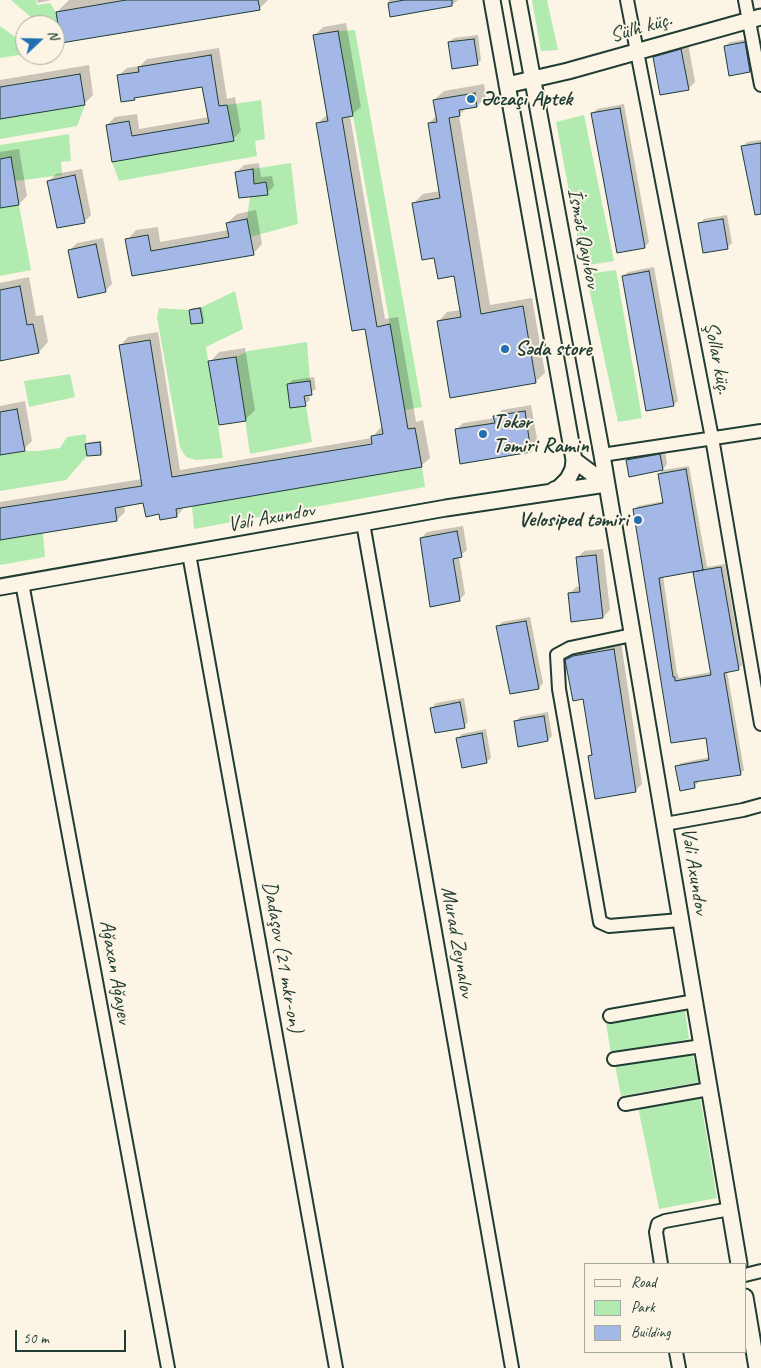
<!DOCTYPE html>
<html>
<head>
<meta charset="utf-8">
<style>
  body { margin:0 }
  #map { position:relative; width:761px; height:1368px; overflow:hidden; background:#fcf5e5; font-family:Caveat,sans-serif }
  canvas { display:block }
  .legend { position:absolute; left:584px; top:1263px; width:162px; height:90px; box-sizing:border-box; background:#fcf5e5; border:1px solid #a4ab9e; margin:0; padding:6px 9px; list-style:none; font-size:15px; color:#1f3d34 }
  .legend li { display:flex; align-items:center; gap:10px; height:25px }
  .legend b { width:25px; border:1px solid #a4ab9e }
  .north { position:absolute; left:15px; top:15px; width:50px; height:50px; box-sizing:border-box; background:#fcf5e5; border:1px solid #a4ab9e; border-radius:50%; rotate:69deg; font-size:14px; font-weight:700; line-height:20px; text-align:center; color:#1f3d34 }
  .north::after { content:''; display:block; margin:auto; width:18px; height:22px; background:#1f6fb2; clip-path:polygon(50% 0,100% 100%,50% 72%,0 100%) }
  .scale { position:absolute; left:15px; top:1330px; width:111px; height:22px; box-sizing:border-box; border:2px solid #1f3d34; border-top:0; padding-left:6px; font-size:15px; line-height:18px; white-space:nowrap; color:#1f3d34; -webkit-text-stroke:4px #fcf5e5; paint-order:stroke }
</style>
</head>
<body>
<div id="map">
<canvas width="761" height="1368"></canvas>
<ul class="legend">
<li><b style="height:6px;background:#fcf5e5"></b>Road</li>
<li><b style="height:14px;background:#b2ebb0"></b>Park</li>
<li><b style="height:14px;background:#a3b8e6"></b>Building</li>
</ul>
<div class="north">N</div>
<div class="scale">50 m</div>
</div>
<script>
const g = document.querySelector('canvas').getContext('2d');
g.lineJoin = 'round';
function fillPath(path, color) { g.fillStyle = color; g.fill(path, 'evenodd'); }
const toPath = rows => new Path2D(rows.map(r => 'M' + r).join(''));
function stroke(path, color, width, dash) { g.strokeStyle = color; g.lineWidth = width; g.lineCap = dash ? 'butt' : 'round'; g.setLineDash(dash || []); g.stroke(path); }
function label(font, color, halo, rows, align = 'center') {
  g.font = font + ' Caveat,sans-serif'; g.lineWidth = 4; g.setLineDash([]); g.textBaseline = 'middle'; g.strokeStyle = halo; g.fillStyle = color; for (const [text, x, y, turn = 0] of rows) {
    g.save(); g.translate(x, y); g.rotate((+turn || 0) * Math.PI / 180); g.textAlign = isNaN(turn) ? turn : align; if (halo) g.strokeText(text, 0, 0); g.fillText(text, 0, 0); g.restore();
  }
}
const green = toPath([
  [11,0,36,0,37,5,50,3,56,12,61,43,55,38,55,25,40,25],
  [532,0,547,0,558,50,541,51],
  [0,26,25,44,25,54,0,58],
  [355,30,422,407,405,410,338,31],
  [261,100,265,139,255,141,257,156,119,181,112,162,234,140,227,105],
  [85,105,77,126,0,139,0,119],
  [584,115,614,261,583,266,556,122],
  [69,134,71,161,61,162,62,175,15,181,11,157,0,159,0,145],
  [291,163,298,224,250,237,247,219,250,197,267,195,266,182,254,184,253,169],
  [19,205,31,270,0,276,0,208],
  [616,270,642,418,618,422,586,274],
  [235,291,243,329,206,347,223,458,196,460,186,457,180,447,157,317,159,308,189,310,191,324,202,323,200,308],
  [307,342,310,381,288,384,306,406,312,442,250,454,236,357,248,351],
  [70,374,75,397,29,407,24,381],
  [86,434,87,456,66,480,0,491,0,455,25,451,38,451,60,448,67,437],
  [422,467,425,487,194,529,192,506],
  [43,533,45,557,0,565,0,540],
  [685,1011,689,1039,611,1054,606,1023],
  [692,1052,699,1082,621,1096,615,1065],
  [700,1097,717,1198,659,1209,638,1107]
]);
const shadow = toPath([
  [37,0,51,0,38,3],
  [69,0,268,0,259,9,57,12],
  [389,0,458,0,452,5,391,16],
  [346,23,361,107,350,116,385,319,398,317,416,422,423,420,430,458,421,466,185,506,177,516,160,513,144,502,124,505,125,512,117,520,0,539,0,502,142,479,120,346,128,337,158,332,180,470,372,438,380,428,383,428,366,327,318,123,328,114,314,36,323,27],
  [478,35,481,60,477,64,449,42,454,38],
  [749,39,754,67,750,71,725,46,730,42],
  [688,43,695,82,688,89,654,57,661,50],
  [219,48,227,99,235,97,241,131,233,139,113,160,107,125,115,117,137,114,139,129,209,117,203,85,137,96,134,98,118,76,127,68,140,66,147,59],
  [89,65,93,95,84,104,0,118,0,80],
  [484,84,486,97,477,106,466,108,459,115,490,305,532,298,545,373,535,382,438,322,447,312,461,310,455,275,435,256,414,203,423,194,440,191,429,123,437,115,434,100,444,91],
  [624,104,649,242,645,247,618,252,593,113,597,109],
  [761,140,761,205,743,147,747,142],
  [19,149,27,196,19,204,0,207,0,152],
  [259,163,261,177,272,176,274,186,267,193,237,172,244,165],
  [82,169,91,215,84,222,49,181,56,174],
  [256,210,262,244,253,254,133,275,127,240,136,230,158,227,160,242,229,230,227,223,237,214],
  [727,215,732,243,728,247,704,252,699,224,704,219],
  [103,238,112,284,105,291,70,250,77,243],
  [654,267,678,401,673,405,623,276,628,272],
  [29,277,36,316,43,315,48,342,39,352,0,359,0,283],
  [202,307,204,320,202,322,190,310,192,308],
  [245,348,255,410,245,420,210,362,219,352],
  [314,377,316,389,309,394,310,400,305,404,288,384,293,380],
  [25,401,32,441,24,449,0,454,0,406],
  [531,405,538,444,531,451,456,430,463,423,495,418,502,410],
  [101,441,103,452,101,454,87,444,89,442],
  [665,451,667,464,663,469,627,460,632,456],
  [689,466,707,567,725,564,742,665,738,669,727,671,744,770,740,774,698,781,698,783,694,787,677,767,681,763,710,757,707,737,672,742,634,510,638,506,664,501,659,474,663,470],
  [696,570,694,572,711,672,679,678,678,674,677,674,663,576],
  [463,526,467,550,459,557,465,594,459,600,421,538,427,532],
  [603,549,610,610,603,617,569,594,576,587,581,586,577,558,584,551],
  [530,617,543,683,539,688,511,693,497,627,502,622],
  [621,642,642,784,635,791,589,756,593,752,584,698,567,660,574,653],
  [464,698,468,722,464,726,432,708,436,703],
  [548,712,552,736,548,740,515,722,520,717],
  [486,729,491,758,486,762,458,738,462,734]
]);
const building = toPath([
  [126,0,258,0,260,10,61,43,56,12,126,0],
  [404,0,452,0,452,6,390,17,388,3,404,0],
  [338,31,353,116,342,118,377,327,390,324,408,429,415,428,422,467,176,509,177,517,160,520,159,514,146,517,143,503,115,508,117,521,0,540,0,508,142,486,119,345,150,340,172,477,372,444,371,436,383,434,365,329,352,331,316,123,328,121,313,35,338,31],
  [474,39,478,65,452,69,448,42,474,39],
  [745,42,750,72,729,76,724,46,745,42],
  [681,49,689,90,660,95,653,57,681,49],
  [211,55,219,106,227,105,234,141,112,162,106,125,129,121,132,136,209,123,202,87,134,98,135,100,121,102,117,75,139,72,138,67,211,55],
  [80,74,85,105,0,119,0,87,80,74],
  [475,93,477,107,459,110,460,116,449,118,481,314,523,306,536,383,450,398,437,321,461,317,454,276,438,279,434,258,422,260,412,203,440,198,428,123,437,122,433,100,475,93],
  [620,108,645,248,617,253,591,113,620,108],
  [761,143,761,214,755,215,741,146,761,143],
  [11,157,19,205,0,208,0,159,11,157],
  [253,169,254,184,266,182,268,195,239,198,235,172,253,169],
  [75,175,85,223,57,228,47,181,75,175],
  [247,219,254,255,132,276,125,239,148,235,151,251,229,237,226,223,247,219],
  [723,219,728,249,703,253,698,223,723,219],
  [96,244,106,292,78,298,68,250,96,244],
  [649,271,674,406,646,411,622,276,649,271],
  [20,286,27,325,33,324,39,353,0,361,0,290,20,286],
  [200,308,203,323,191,324,189,310,200,308],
  [236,357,246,421,219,425,208,361,236,357],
  [310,381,312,395,304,396,306,406,290,408,287,384,310,381],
  [17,409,25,451,0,455,0,412,17,409],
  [525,411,531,452,460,464,455,429,495,423,493,416,525,411],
  [100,442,101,455,87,456,85,444,100,442],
  [660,454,663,470,629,477,626,460,660,454],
  [686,469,703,570,721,567,739,670,724,673,741,775,694,782,695,788,680,791,675,766,709,760,706,738,671,743,633,509,663,503,658,474,686,469],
  [703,570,693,572,711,675,675,681,675,677,673,677,659,578,703,570],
  [457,531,462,557,453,559,460,601,430,607,420,538,457,531],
  [596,555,603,618,571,622,568,593,580,592,576,557,596,555],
  [526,621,539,689,510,694,496,626,526,621],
  [614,649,636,792,595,799,588,756,592,755,583,699,573,701,565,660,573,656,614,649],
  [460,702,465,728,435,733,430,708,460,702],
  [544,716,548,741,518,747,514,721,544,716],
  [482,733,487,763,462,768,456,738,482,733]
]);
const minor = toPath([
  [627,0,712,438,761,724],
  [745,0,761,85],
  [602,455,761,431],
  [363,523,512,1368],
  [189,554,336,1368],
  [22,583,168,1368],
  [632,635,570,648,557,655,559,689,600,922,609,926,680,920],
  [665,824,743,810,761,805],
  [610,1016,695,1001],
  [614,1059,702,1046],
  [625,1104,709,1089],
  [661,1264,656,1232,658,1224,665,1221,730,1209],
  [745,1275,761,1271],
  [676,1352,679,1368]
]);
const tertiary = toPath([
  [492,0,574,460,573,469,568,479,559,488,554,490],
  [518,0,602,455,739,1264],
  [507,85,568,71,761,17],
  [574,460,606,484],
  [0,587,446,508,606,484],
  [745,1297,757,1368]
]);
const markers = [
  [471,99,5,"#1f6fb2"],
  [505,349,5,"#1f6fb2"],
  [483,434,5,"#1f6fb2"],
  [638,520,5,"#1f6fb2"]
];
const streetNames = [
  ["Sülh küç.",641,28,-16],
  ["İsmət Qayıbov",583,238,79],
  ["Şollar küç.",717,358,79],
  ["Vəli Axundov",271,518,-10],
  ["Vəli Axundov",694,871,81],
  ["Murad Zeynalov",457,942,80],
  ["Dadaşov (21 mkr-on)",282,957,80],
  ["Ağaxan Ağayev",115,972,80]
];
const poiNames = [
  ["Əczaçı Aptek",481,99],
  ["Səda store",515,349],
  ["Tәkәr",493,422],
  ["Tәmiri Ramin",493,446],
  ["Velosiped təmiri",628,520,"right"]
];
fillPath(green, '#b2ebb0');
fillPath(shadow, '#0003');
fillPath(building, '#a3b8e6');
stroke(building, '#1f3d34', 1);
stroke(minor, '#1f3d34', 16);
stroke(tertiary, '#1f3d34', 19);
stroke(minor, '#fcf5e5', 12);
stroke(tertiary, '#fcf5e5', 15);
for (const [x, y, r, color] of markers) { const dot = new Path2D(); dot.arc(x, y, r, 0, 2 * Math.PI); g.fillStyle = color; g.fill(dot); stroke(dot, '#fcf5e5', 2); }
label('21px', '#1f3d34', '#fcf5e5', streetNames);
label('bold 21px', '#1f3d34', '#fcf5e5', poiNames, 'left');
</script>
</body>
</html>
